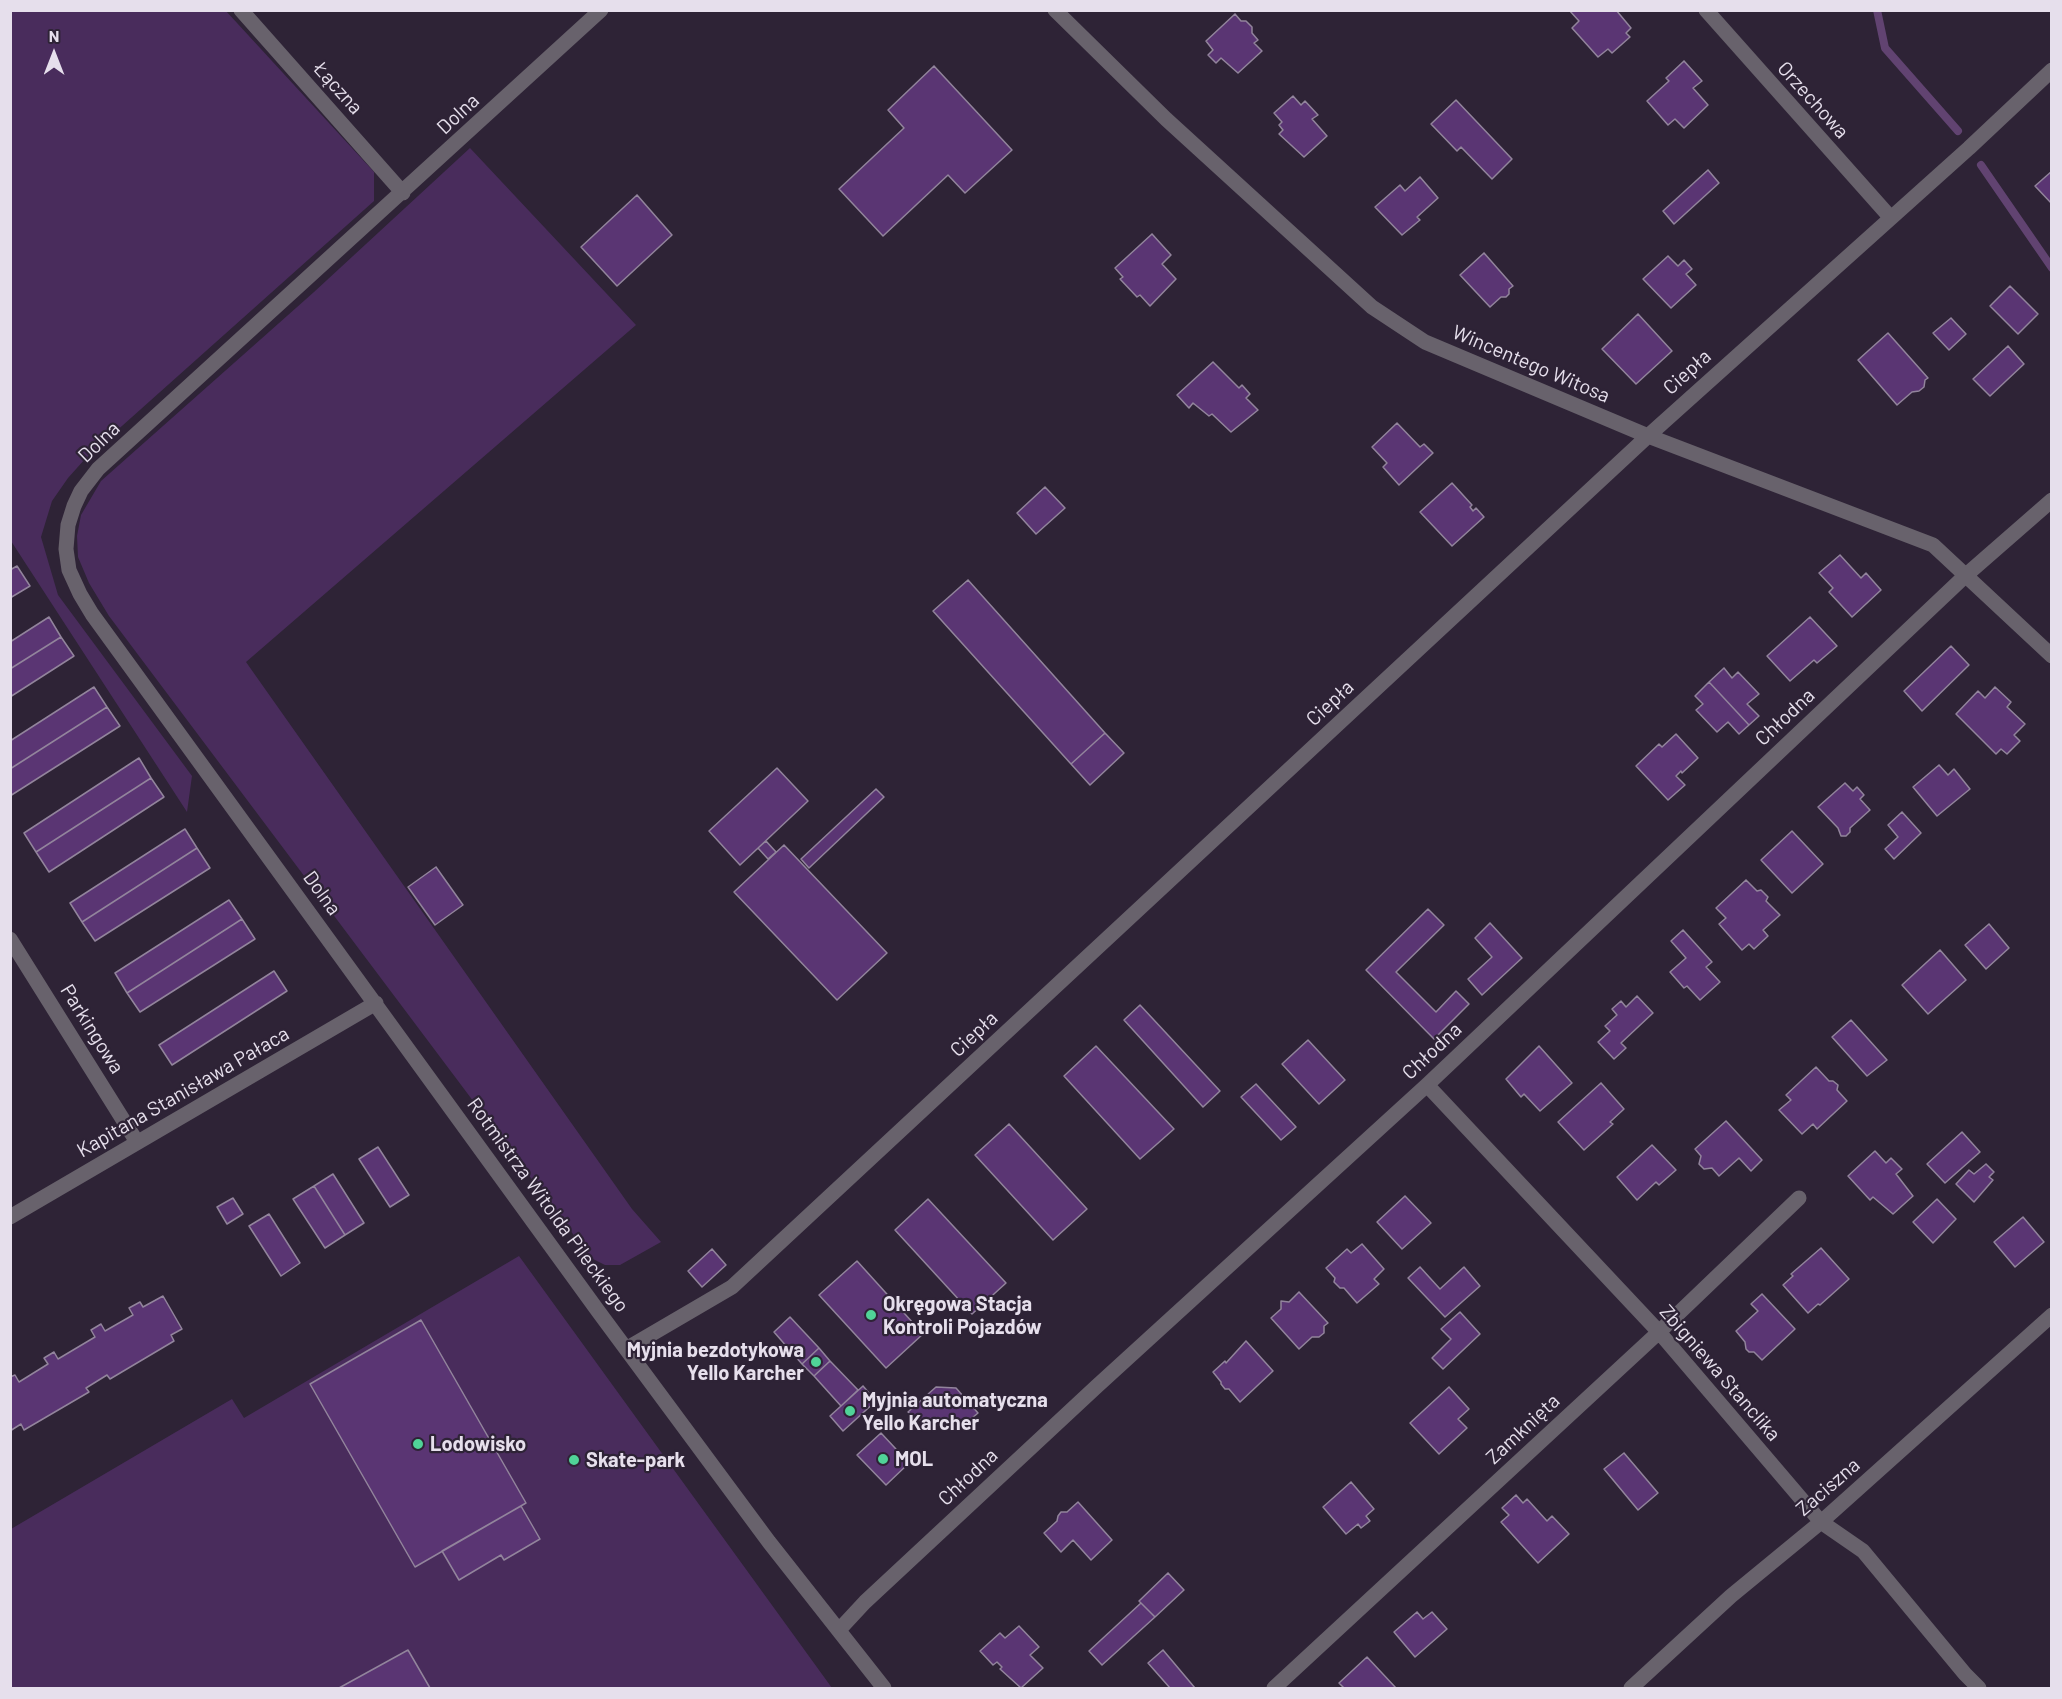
<!DOCTYPE html>
<html>
<head>
<meta charset="utf-8">
<style>
  body { margin:0 }
  #map { position:relative; width:2062px; height:1699px; overflow:hidden; background:#2e2336; font-family:Barlow,sans-serif }
  canvas { display:block }
  .frame { position:absolute; inset:0; border:12px solid #e6dfec; pointer-events:none }
  .north { position:absolute; left:24px; top:24px; width:60px; height:60px; -webkit-text-stroke:4px #2e2336; paint-order:stroke; rotate:0deg; font-size:16px; font-weight:700; line-height:24px; text-align:center; color:#e6dfec }
  .north::after { content:''; display:block; margin:auto; width:21px; height:27px; background:#e6dfec; clip-path:polygon(50% 0,100% 100%,50% 72%,0 100%) }
</style>
</head>
<body>
<div id="map">
<canvas width="2062" height="1699"></canvas>
<div class="frame"></div>
<div class="north">N</div>
</div>
<script>
const g = document.querySelector('canvas').getContext('2d');
g.lineJoin = 'round';
function fillPath(path, color) { g.fillStyle = color; g.fill(path, 'evenodd'); }
const toPath = rows => new Path2D(rows.map(r => 'M' + r).join(''));
function stroke(path, color, width, dash) { g.strokeStyle = color; g.lineWidth = width; g.lineCap = dash ? 'butt' : 'round'; g.setLineDash(dash || []); g.stroke(path); }
function label(font, color, halo, rows, align = 'center') {
  g.font = font + ' Barlow,sans-serif'; g.lineWidth = 4.5; g.setLineDash([]); g.textBaseline = 'middle'; g.strokeStyle = halo; g.fillStyle = color; for (const [text, x, y, turn = 0] of rows) {
    g.save(); g.translate(x, y); g.rotate((+turn || 0) * Math.PI / 180); g.textAlign = isNaN(turn) ? turn : align; if (halo) g.strokeText(text, 0, 0); g.fillText(text, 0, 0); g.restore();
  }
}
const green = toPath([
  [11,10,226,11,374,172,374,201,85,459,68,478,52,501,41,537,58,595,192,776,187,812,11,541],
  [470,148,636,325,246,662,632,1209,661,1242,620,1265,605,1265,591,1258,139,656,109,616,89,583,78,557,77,536,81,515,101,481,314,292],
  [519,1256,832,1688,11,1688,11,1529,232,1399,244,1418]
]);
const stream = toPath([
  [1877,10,1885,48,1958,131],
  [1981,165,2052,268]
]);
const building = toPath([
  [1569,10,1616,10,1631,28,1626,33,1630,37,1612,53,1608,49,1598,57,1572,28,1579,21,1569,10],
  [1235,14,1241,21,1246,21,1252,27,1252,33,1258,40,1254,43,1262,51,1238,73,1221,58,1216,63,1208,55,1213,50,1206,41,1235,14],
  [1684,61,1702,81,1693,88,1708,105,1684,128,1675,119,1668,125,1647,101,1669,81,1666,78,1684,61],
  [934,66,1012,150,965,193,948,175,883,236,839,189,904,128,888,110,934,66],
  [1293,96,1301,105,1305,101,1318,115,1312,119,1327,136,1304,157,1279,134,1283,130,1279,125,1282,122,1274,113,1293,96],
  [1456,100,1512,159,1492,179,1461,147,1457,151,1431,124,1456,100],
  [1708,170,1719,183,1674,224,1663,211,1708,170],
  [2052,171,2052,204,2035,186,2052,171],
  [1420,177,1438,198,1417,217,1420,220,1402,235,1375,207,1400,185,1405,191,1420,177],
  [637,195,672,235,617,286,581,247,637,195],
  [1152,234,1171,255,1162,264,1176,279,1150,306,1140,295,1137,297,1120,279,1123,277,1115,268,1152,234],
  [1484,253,1513,286,1509,289,1509,294,1506,297,1501,297,1490,307,1460,275,1484,253],
  [1668,256,1678,266,1684,260,1692,269,1686,274,1696,285,1671,308,1643,279,1668,256],
  [2010,286,2038,314,2018,334,1990,306,2010,286],
  [1638,314,1672,351,1636,384,1602,349,1638,314],
  [1951,318,1966,334,1949,350,1933,333,1951,318],
  [1888,333,1928,378,1925,380,1924,387,1919,391,1912,392,1897,405,1858,360,1888,333],
  [2008,346,2024,364,1990,396,1973,379,2008,346],
  [1213,362,1239,388,1242,385,1250,394,1246,398,1258,410,1231,432,1212,414,1209,416,1193,403,1189,408,1177,395,1213,362],
  [1397,423,1420,447,1424,444,1433,453,1399,485,1383,467,1387,463,1372,447,1397,423],
  [1452,483,1472,505,1470,507,1473,511,1476,508,1484,517,1452,546,1420,512,1452,483],
  [1045,487,1065,508,1036,534,1017,513,1045,487],
  [1840,555,1861,578,1866,573,1881,590,1852,617,1829,592,1833,588,1819,573,1840,555],
  [17,566,30,586,10,598,10,570,17,566],
  [968,580,1105,733,1071,764,933,611,968,580],
  [49,617,61,637,10,669,10,642,49,617],
  [1810,617,1837,646,1817,663,1814,660,1790,681,1767,656,1810,617],
  [61,637,74,656,10,697,10,669,61,637],
  [1951,646,1969,665,1922,711,1904,691,1951,646],
  [1724,668,1732,678,1738,672,1759,694,1747,704,1759,716,1749,725,1709,682,1724,668],
  [1709,682,1749,725,1739,734,1728,722,1717,732,1696,710,1703,704,1695,696,1709,682],
  [94,687,107,707,10,769,10,741,94,687],
  [1995,687,2011,702,2007,707,2025,724,2014,735,2020,741,2007,754,2001,749,1996,754,1956,714,1978,691,1985,698,1995,687],
  [107,707,120,726,10,796,10,769,107,707],
  [1105,733,1124,753,1090,785,1071,764,1105,733],
  [1676,734,1698,758,1682,773,1681,771,1676,776,1685,785,1668,800,1636,766,1659,744,1662,747,1676,734],
  [139,758,151,778,36,852,24,833,139,758],
  [1939,765,1948,775,1954,769,1970,789,1937,816,1913,787,1939,765],
  [777,768,808,801,740,865,709,831,777,768],
  [151,778,164,797,49,872,36,852,151,778],
  [1845,783,1853,791,1857,787,1864,795,1860,799,1870,810,1850,828,1850,832,1846,836,1841,836,1838,828,1818,807,1845,783],
  [876,789,884,797,809,868,801,859,876,789],
  [1902,812,1921,833,1894,859,1885,849,1898,837,1888,825,1902,812],
  [185,829,197,848,82,922,70,903,185,829],
  [1792,831,1823,864,1792,893,1761,860,1792,831],
  [766,841,776,852,768,859,758,848,766,841],
  [784,845,887,953,837,1000,734,892,784,845],
  [197,848,210,868,95,941,82,922,197,848],
  [436,867,463,905,435,925,408,887,436,867],
  [1746,880,1757,891,1761,890,1768,897,1766,901,1780,915,1763,930,1768,936,1754,949,1749,944,1742,950,1719,924,1726,918,1716,908,1746,880],
  [229,900,242,919,127,993,115,973,229,900],
  [1428,909,1444,925,1396,972,1436,1012,1456,991,1469,1004,1434,1039,1366,970,1428,909],
  [242,919,255,939,140,1012,127,993,242,919],
  [1490,923,1522,958,1482,995,1468,979,1492,957,1475,938,1490,923],
  [1989,924,2009,948,1986,969,1965,945,1989,924],
  [1683,930,1712,962,1706,967,1720,982,1700,1000,1687,986,1684,988,1670,972,1686,958,1671,941,1683,930],
  [1940,950,1966,980,1928,1014,1902,985,1940,950],
  [274,971,287,991,172,1065,159,1045,274,971],
  [1637,996,1653,1013,1621,1043,1626,1048,1614,1059,1598,1042,1610,1031,1605,1026,1617,1015,1612,1009,1621,1001,1626,1007,1637,996],
  [1140,1005,1220,1091,1203,1107,1124,1020,1140,1005],
  [1851,1020,1887,1060,1867,1076,1832,1037,1851,1020],
  [1308,1040,1345,1080,1319,1104,1282,1064,1308,1040],
  [1096,1046,1174,1129,1140,1159,1064,1076,1096,1046],
  [1539,1046,1572,1083,1540,1111,1524,1094,1521,1097,1506,1079,1539,1046],
  [1816,1067,1829,1081,1833,1081,1838,1085,1837,1090,1847,1101,1817,1129,1813,1124,1802,1134,1779,1110,1791,1100,1786,1095,1816,1067],
  [1601,1083,1624,1109,1610,1122,1613,1124,1584,1150,1558,1122,1601,1083],
  [1256,1084,1296,1127,1281,1140,1241,1097,1256,1084],
  [1726,1121,1762,1160,1751,1171,1739,1158,1719,1176,1712,1168,1704,1169,1699,1164,1701,1156,1695,1149,1726,1121],
  [1009,1124,1087,1209,1053,1240,975,1155,1009,1124],
  [1962,1132,1980,1152,1945,1183,1927,1164,1962,1132],
  [1652,1145,1676,1170,1659,1185,1656,1182,1637,1200,1617,1177,1652,1145],
  [378,1147,409,1195,390,1207,359,1159,378,1147],
  [1875,1151,1886,1163,1891,1158,1902,1169,1896,1174,1913,1196,1893,1214,1873,1197,1870,1200,1848,1176,1875,1151],
  [1986,1164,1994,1172,1989,1177,1993,1180,1974,1202,1956,1184,1969,1170,1974,1174,1986,1164],
  [333,1174,364,1223,345,1235,314,1186,333,1174],
  [314,1186,345,1235,325,1248,293,1199,314,1186],
  [1405,1196,1431,1223,1402,1249,1377,1222,1405,1196],
  [233,1198,243,1214,227,1224,217,1207,233,1198],
  [928,1199,1006,1283,972,1314,895,1230,928,1199],
  [1937,1199,1956,1219,1933,1243,1913,1222,1937,1199],
  [269,1214,300,1263,281,1276,249,1226,269,1214],
  [2023,1217,2044,1242,2015,1267,1994,1242,2023,1217],
  [1362,1244,1384,1269,1374,1279,1379,1284,1357,1303,1344,1288,1340,1288,1334,1282,1335,1278,1326,1268,1347,1249,1351,1253,1362,1244],
  [1821,1248,1849,1279,1820,1305,1818,1304,1808,1313,1783,1285,1793,1276,1791,1274,1821,1248],
  [712,1249,726,1265,702,1287,688,1271,712,1249],
  [857,1261,923,1334,886,1368,819,1295,857,1261],
  [1420,1267,1440,1289,1464,1267,1480,1286,1445,1317,1408,1278,1420,1267],
  [1299,1292,1328,1323,1324,1326,1324,1333,1319,1337,1312,1337,1299,1349,1271,1318,1281,1309,1281,1301,1289,1302,1299,1292],
  [1762,1294,1795,1329,1762,1360,1754,1352,1749,1352,1746,1349,1745,1342,1736,1331,1758,1311,1751,1304,1762,1294],
  [163,1296,182,1329,171,1335,174,1341,110,1379,107,1375,86,1388,89,1392,24,1430,21,1424,10,1431,10,1377,15,1375,19,1382,48,1364,44,1358,54,1352,58,1359,95,1337,91,1330,101,1324,105,1331,133,1315,129,1308,140,1302,143,1307,163,1296],
  [1460,1312,1480,1334,1443,1369,1432,1358,1451,1339,1441,1329,1460,1312],
  [790,1317,819,1348,802,1364,774,1332,790,1317],
  [421,1320,526,1503,415,1567,310,1384,421,1320],
  [1246,1341,1273,1371,1240,1402,1229,1389,1225,1389,1221,1384,1221,1382,1213,1372,1225,1361,1226,1363,1246,1341],
  [819,1348,830,1361,814,1376,802,1364,819,1348],
  [830,1361,858,1390,841,1406,814,1376,830,1361],
  [863,1386,876,1401,843,1431,830,1416,863,1386],
  [936,1387,956,1388,978,1413,965,1424,950,1430,915,1418,908,1412,936,1387],
  [1449,1387,1469,1409,1458,1419,1467,1428,1439,1454,1410,1423,1449,1387],
  [881,1433,909,1463,886,1485,857,1455,881,1433],
  [1624,1453,1658,1493,1638,1510,1604,1469,1624,1453],
  [1351,1482,1374,1509,1366,1516,1370,1521,1361,1528,1358,1524,1346,1534,1323,1507,1351,1482],
  [1516,1495,1523,1503,1527,1499,1547,1521,1552,1516,1569,1534,1538,1563,1501,1522,1509,1515,1502,1508,1516,1495],
  [1078,1502,1112,1540,1091,1560,1073,1540,1061,1552,1044,1533,1057,1521,1058,1516,1061,1512,1067,1512,1078,1502],
  [521,1506,540,1539,504,1560,501,1555,459,1580,442,1551,521,1506],
  [1168,1573,1184,1590,1155,1617,1139,1601,1168,1573],
  [1141,1603,1155,1617,1102,1665,1089,1651,1141,1603],
  [1417,1612,1423,1619,1432,1612,1447,1629,1415,1657,1394,1632,1417,1612],
  [1019,1626,1039,1647,1030,1655,1043,1668,1021,1688,1000,1669,1002,1667,997,1662,993,1665,980,1651,1000,1633,1005,1638,1019,1626],
  [408,1650,430,1688,339,1688,408,1650],
  [1163,1650,1195,1688,1170,1688,1148,1663,1163,1650],
  [1367,1657,1396,1688,1344,1688,1339,1683,1367,1657]
]);
const minor = toPath([
  [241,10,403,193],
  [601,10,98,469,81,491,74,506,68,525,66,549,69,570,80,594,92,614,598,1311,769,1542,884,1688],
  [1055,10,1166,119,1372,307,1425,342,1648,436,1933,545,2052,656],
  [1706,10,1890,217],
  [10,939,137,1142],
  [1427,1085,1659,1332,1821,1522,1863,1551,1965,1674,1979,1688],
  [10,1217,376,1003],
  [626,1349,732,1287,1648,436,1969,148,2052,70],
  [839,1630,865,1602,1096,1387,1427,1085,1965,576,2052,500],
  [1274,1688,1659,1332,1799,1198],
  [1631,1688,1731,1596,1821,1522,2052,1315]
]);
const markers = [
  [871,1315,6,"#50d398"],
  [816,1362,6,"#50d398"],
  [850,1411,6,"#50d398"],
  [418,1444,6,"#50d398"],
  [883,1459,6,"#50d398"],
  [574,1460,6,"#50d398"]
];
const streetNames = [
  ["Łączna",338,88,48],
  ["Orzechowa",1813,100,48],
  ["Dolna",458,114,-43],
  ["Wincentego Witosa",1531,364,23],
  ["Ciepła",1687,372,-42],
  ["Dolna",99,442,-44],
  ["Ciepła",1330,703,-43],
  ["Chłodna",1785,717,-43],
  ["Dolna",322,893,54],
  ["Parkingowa",92,1029,58],
  ["Ciepła",974,1034,-43],
  ["Chłodna",1432,1051,-43],
  ["Kapitana Stanisława Pałaca",183,1092,-30],
  ["Rotmistrza Witolda Pileckiego",548,1205,54],
  ["Zbigniewa Stanclika",1720,1373,49],
  ["Zamknięta",1523,1429,-43],
  ["Chłodna",968,1477,-43],
  ["Zaciszna",1828,1487,-41]
];
const poiNames = [
  ["Okręgowa Stacja",883,1304],
  ["Kontroli Pojazdów",883,1327],
  ["Myjnia bezdotykowa",804,1350,"right"],
  ["Yello Karcher",804,1373,"right"],
  ["Myjnia automatyczna",862,1400],
  ["Yello Karcher",862,1423],
  ["Lodowisko",430,1444],
  ["MOL",895,1459],
  ["Skate-park",586,1460]
];
fillPath(green, '#492c5c');
stroke(stream, '#614371', 8);
fillPath(building, '#5a3573');
stroke(building, '#92849c', 1.5);
stroke(minor, '#68626c', 15);
for (const [x, y, r, color] of markers) { const dot = new Path2D(); dot.arc(x, y, r, 0, 2 * Math.PI); g.fillStyle = color; g.fill(dot); stroke(dot, '#2e2336', 2); }
label('20px', '#e6dfec', '#2e2336', streetNames);
label('bold 20px', '#e6dfec', '#2e2336', poiNames, 'left');
</script>
</body>
</html>
